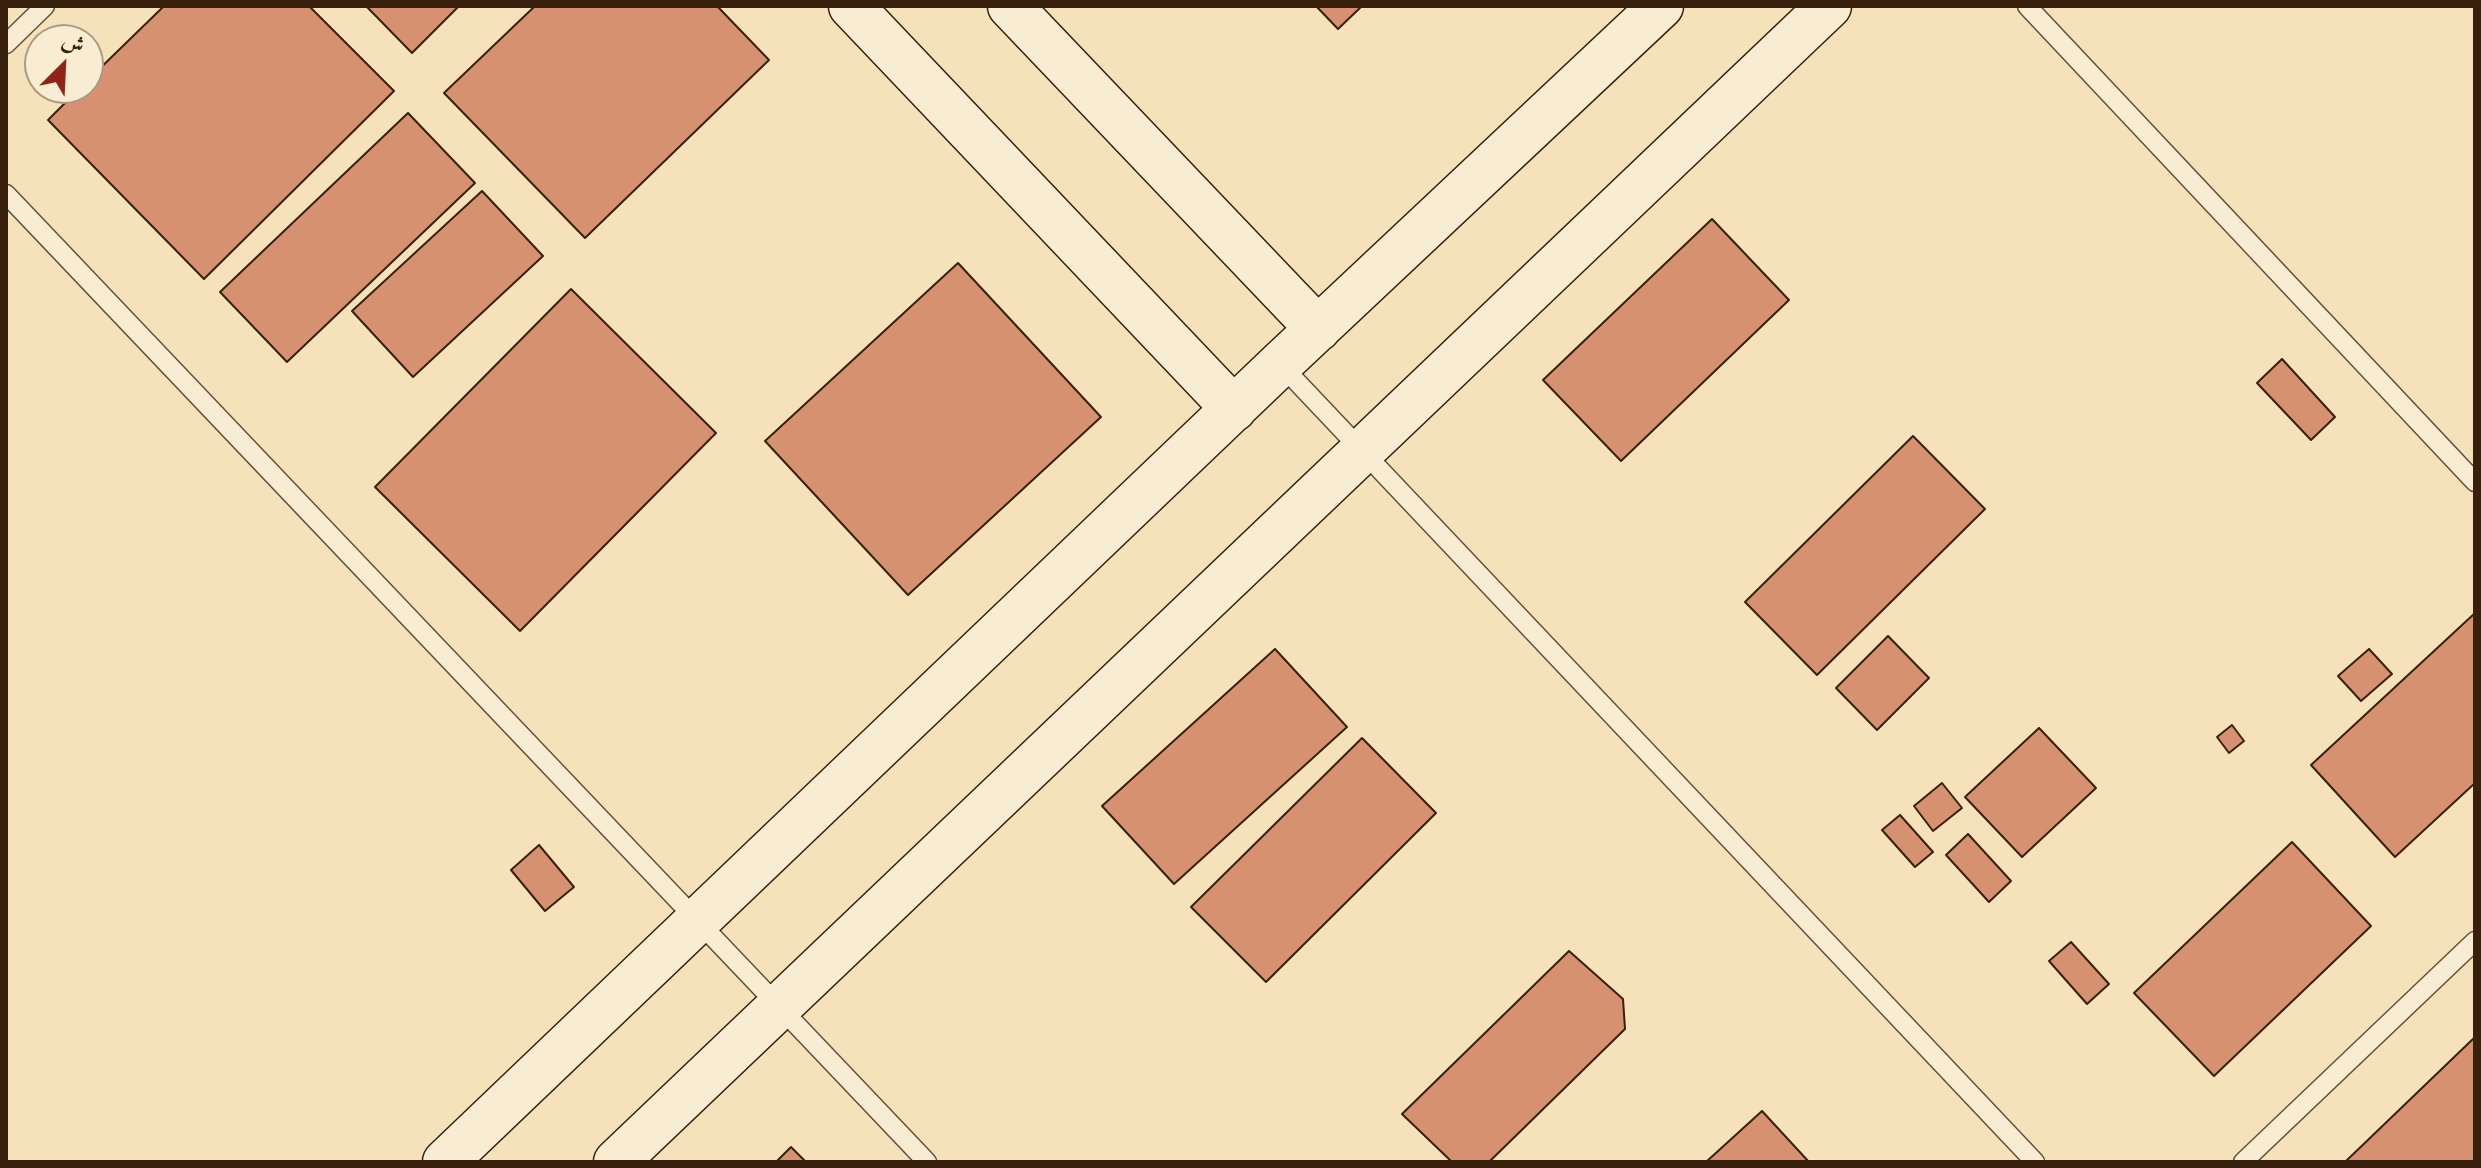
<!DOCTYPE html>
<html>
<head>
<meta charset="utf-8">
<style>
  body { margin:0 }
  #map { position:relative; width:2481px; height:1168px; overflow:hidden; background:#f5e2bb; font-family:"IM FELL DW Pica",Amiri,serif }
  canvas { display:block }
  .frame { position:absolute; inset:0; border:8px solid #38200c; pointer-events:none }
  .north { position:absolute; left:24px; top:24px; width:80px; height:80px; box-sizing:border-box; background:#f8ecd3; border:2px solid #ab9a83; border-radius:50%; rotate:24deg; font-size:22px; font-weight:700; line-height:32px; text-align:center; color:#38200c }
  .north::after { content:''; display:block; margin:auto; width:28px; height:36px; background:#8f2418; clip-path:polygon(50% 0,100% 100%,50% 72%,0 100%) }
</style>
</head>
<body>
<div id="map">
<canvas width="2481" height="1168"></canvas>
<div class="frame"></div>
<div class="north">ش</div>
</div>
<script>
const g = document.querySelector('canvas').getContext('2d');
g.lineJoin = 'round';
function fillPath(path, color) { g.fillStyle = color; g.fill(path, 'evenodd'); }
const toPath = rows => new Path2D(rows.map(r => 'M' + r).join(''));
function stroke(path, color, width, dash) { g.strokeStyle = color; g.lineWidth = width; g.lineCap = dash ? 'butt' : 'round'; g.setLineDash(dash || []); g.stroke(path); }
const building = toPath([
  [164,6,309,6,394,91,204,279,48,120,80,88,88,88,88,80,164,6],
  [366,6,459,6,412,53,366,6],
  [535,6,717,6,769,60,585,238,444,93,535,6],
  [1316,6,1362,6,1338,29,1316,6],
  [408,113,475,183,287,362,220,292,408,113],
  [482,191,543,256,413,377,352,311,482,191],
  [1712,219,1789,300,1621,461,1543,380,1712,219],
  [958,263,1101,417,908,595,765,441,958,263],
  [571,289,716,433,520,631,375,487,571,289],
  [2282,359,2335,417,2311,440,2257,383,2282,359],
  [1913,436,1985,509,1817,675,1745,602,1913,436],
  [2475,613,2475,783,2395,857,2311,765,2475,613],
  [1888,636,1929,678,1877,730,1836,688,1888,636],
  [1275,649,1347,727,1174,884,1102,806,1275,649],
  [2369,649,2392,674,2361,701,2338,676,2369,649],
  [2232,725,2244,741,2229,753,2217,737,2232,725],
  [2039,728,2096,788,2022,857,1965,797,2039,728],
  [1362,738,1436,813,1266,982,1191,907,1362,738],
  [1942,783,1962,808,1933,831,1914,806,1942,783],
  [1900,815,1933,852,1915,867,1882,830,1900,815],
  [1968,834,2011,881,1989,902,1946,855,1968,834],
  [2292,842,2371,926,2214,1076,2134,993,2292,842],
  [539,845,574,887,545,911,511,870,539,845],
  [2071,942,2109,984,2087,1004,2049,961,2071,942],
  [1569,951,1623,999,1625,1029,1489,1162,1452,1162,1402,1114,1569,951],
  [2475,1037,2475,1162,2345,1162,2475,1037],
  [1762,1111,1809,1162,1706,1162,1762,1111],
  [791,1147,806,1162,776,1162,791,1147]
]);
const lane = toPath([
  [2027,6,2475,482],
  [6,44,45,6],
  [6,194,927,1162],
  [1280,364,2035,1162],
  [2243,1162,2475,941]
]);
const secondary = toPath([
  [851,6,1234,409],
  [1010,6,1318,329],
  [445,1162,1280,364,1661,6],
  [616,1162,1829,6]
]);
fillPath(building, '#d69171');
stroke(building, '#38200c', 2);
stroke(lane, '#675038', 21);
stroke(secondary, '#38200c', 47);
stroke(lane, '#f8ecd3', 18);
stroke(secondary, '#f8ecd3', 44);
</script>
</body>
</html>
